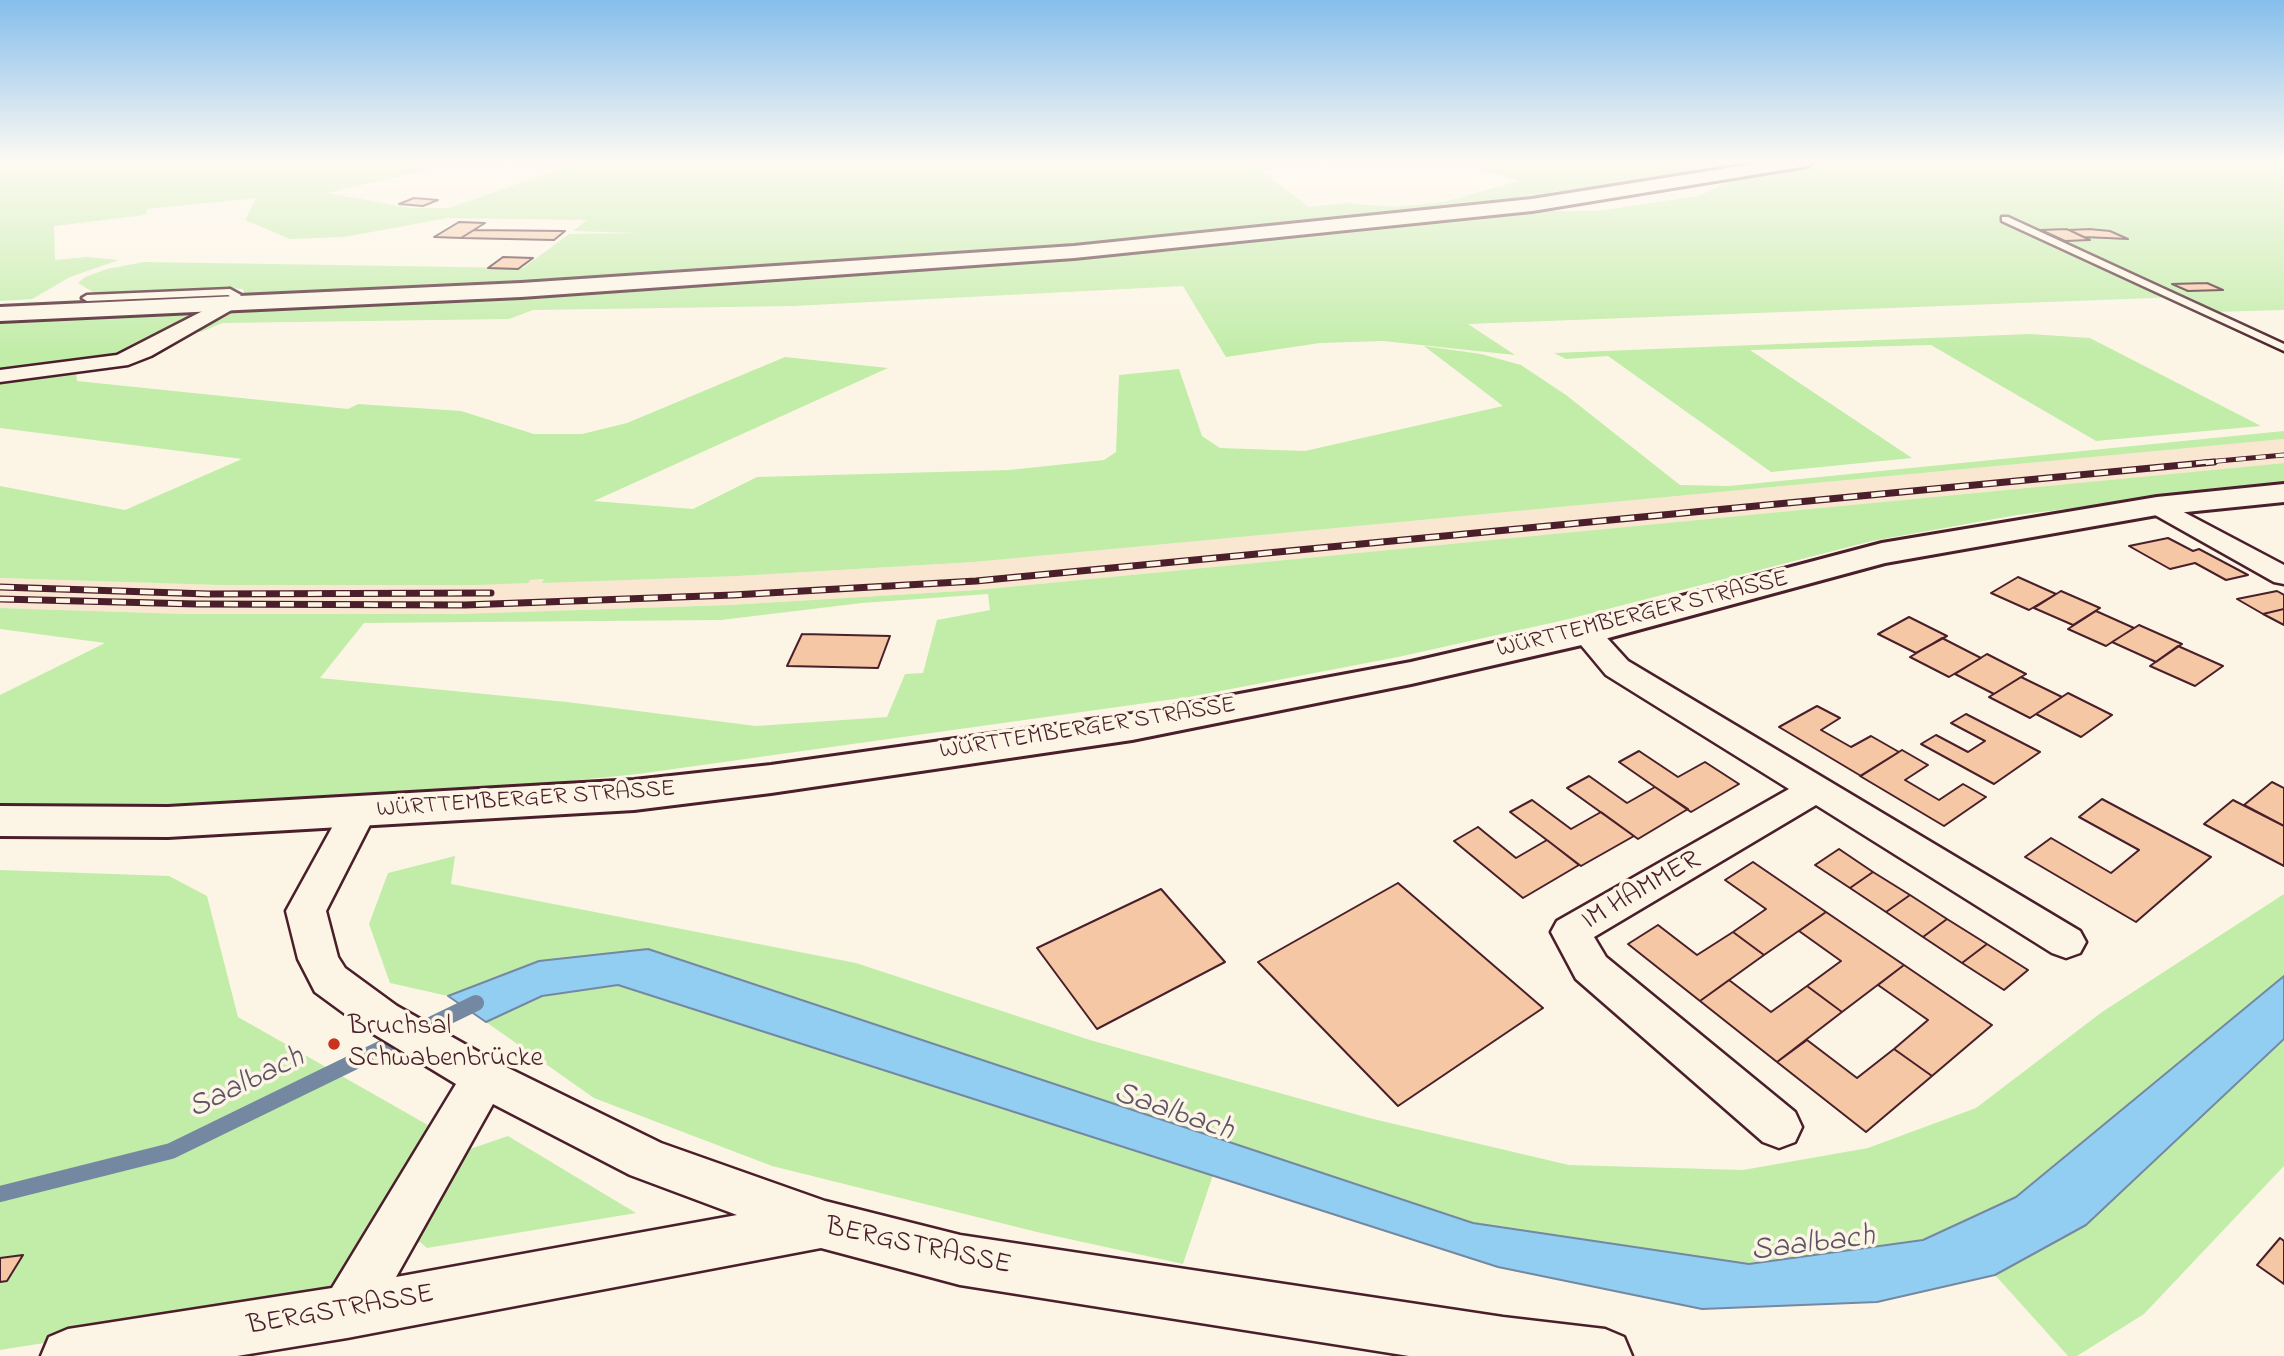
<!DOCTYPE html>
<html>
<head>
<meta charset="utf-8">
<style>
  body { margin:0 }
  canvas { display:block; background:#fcf5e5 }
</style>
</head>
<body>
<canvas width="2284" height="1356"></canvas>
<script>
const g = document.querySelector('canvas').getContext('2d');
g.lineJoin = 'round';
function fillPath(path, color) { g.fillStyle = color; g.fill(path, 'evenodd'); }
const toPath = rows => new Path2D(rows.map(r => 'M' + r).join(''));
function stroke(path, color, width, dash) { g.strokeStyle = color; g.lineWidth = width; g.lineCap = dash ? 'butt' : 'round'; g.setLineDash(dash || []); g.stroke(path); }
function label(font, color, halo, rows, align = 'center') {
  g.font = font + ' "Indie Flower",sans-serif'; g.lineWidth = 7; g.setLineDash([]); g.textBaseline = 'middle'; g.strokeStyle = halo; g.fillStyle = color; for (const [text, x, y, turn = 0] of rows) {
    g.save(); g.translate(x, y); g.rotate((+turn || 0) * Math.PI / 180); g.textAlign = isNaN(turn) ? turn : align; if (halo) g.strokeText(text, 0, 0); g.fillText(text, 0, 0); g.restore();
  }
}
const built = toPath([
  [2284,439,2284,463,977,590,730,605,458,614,185,614,0,608,0,578,218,585,478,585,545,579,543,582,738,576,974,562]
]);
const green = toPath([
  [0,161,523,161,436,168,327,193,411,208,449,208,583,161,1244,161,1255,165,1335,161,1261,171,1309,207,1345,203,1393,207,1444,202,1519,181,1452,161,1748,161,1762,165,1555,192,1514,202,1126,243,528,285,245,296,243,289,226,288,112,295,93,292,78,283,85,277,107,269,144,262,523,268,569,234,637,233,573,231,587,220,448,218,344,237,290,239,245,220,256,198,148,209,145,215,54,226,55,260,87,257,119,260,70,277,32,299,0,301],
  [1835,161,2284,161,2284,310,2212,312,2179,297,1468,324,1515,355,1383,341,1320,343,1226,357,1183,286,793,306,533,310,509,319,222,323,201,332,190,331,213,317,234,310,379,305,896,273,1351,233,1526,211,1597,211,1699,196,1730,181],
  [199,294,224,296,0,308,0,304],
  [196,313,198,317,136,353,0,375,0,320],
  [2030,334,2090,338,2261,426,2096,441,1931,345,1750,350,1912,458,1771,472,1608,356,1566,359,1554,353],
  [1424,346,1481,354,1521,365,1566,395,1680,485,1729,486,2284,431,2284,439,974,562,738,576,542,583,544,579,530,580,528,583,478,585,218,585,0,578,0,486,125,510,242,459,0,428,0,379,76,372,77,381,348,409,358,404,461,411,534,434,582,434,627,423,785,357,888,368,594,501,693,509,757,477,1009,470,1104,460,1116,452,1119,375,1179,369,1202,436,1220,448,1305,451,1503,406],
  [2284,463,2284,482,2017,515,1872,541,1569,619,1398,657,1189,697,638,774,375,801,193,809,0,810,0,695,105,643,0,629,0,608,185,614,458,614,730,605,977,590],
  [988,594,990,610,937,620,923,673,905,674,887,717,756,726,567,702,320,678,364,623,721,620,862,603],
  [455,856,451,884,856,963,1090,1040,1369,1118,1569,1165,1743,1170,1868,1148,1976,1108,2102,1012,2284,894,2284,976,2016,1197,1923,1240,1749,1264,1473,1223,539,961,448,996,390,983,369,924,388,873],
  [0,870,169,876,207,896,238,1017,470,1149,508,1136,636,1213,427,1248,420,1242,320,1299,0,1350],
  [618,985,1213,1175,1183,1264,1037,1232,772,1166,594,1098,486,1022,542,996],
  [2284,1039,2284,1166,2144,1314,2077,1356,2068,1356,1995,1275,2086,1225]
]);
const water = toPath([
  [648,949,1473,1223,1749,1264,1923,1240,2016,1197,2284,976,2284,1039,2086,1225,1995,1275,1877,1302,1702,1309,1498,1267,618,985,542,996,486,1022,448,996,539,961,648,949]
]);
const stream = toPath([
  [418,1031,476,1003],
  [0,1194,171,1151,403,1038]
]);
const building = toPath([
  [414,198,438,200,423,206,399,204,414,198],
  [459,222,485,223,461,238,434,237,459,222],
  [2066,229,2069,230,2090,240,2065,241,2041,230,2066,229],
  [2089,229,2110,231,2128,239,2084,237,2069,230,2089,229],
  [474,230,565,231,554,240,461,238,474,230],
  [503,257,533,258,518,269,488,268,503,257],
  [2207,283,2223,290,2188,291,2172,284,2207,283],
  [2168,538,2193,551,2199,549,2248,575,2226,580,2195,563,2170,569,2129,546,2168,538],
  [2018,577,2056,594,2029,610,1991,593,2018,577],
  [2061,591,2100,608,2073,625,2034,608,2061,591],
  [2277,591,2284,595,2284,609,2263,614,2237,599,2277,591],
  [2284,609,2284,625,2263,614,2284,609],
  [2096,611,2134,628,2106,646,2068,629,2096,611],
  [1909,617,1947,636,1916,653,1878,634,1909,617],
  [2139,625,2182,644,2156,662,2112,642,2139,625],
  [802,634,890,636,878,668,787,666,802,634],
  [1942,638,1981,658,1949,677,1910,657,1942,638],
  [2178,646,2223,666,2195,686,2150,666,2178,646],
  [1987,654,2026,674,1994,694,1955,674,1987,654],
  [2021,677,2062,697,2030,718,1989,697,2021,677],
  [2068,693,2112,715,2081,737,2036,714,2068,693],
  [1817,706,1840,718,1821,730,1851,747,1871,736,1899,752,1861,776,1779,727,1817,706],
  [1966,714,2040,752,1994,784,1921,744,1936,735,1968,752,1985,741,1951,723,1966,714],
  [1902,750,1928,765,1905,780,1939,800,1963,784,1986,797,1944,826,1860,776,1902,750],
  [1639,751,1678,777,1705,762,1739,784,1691,812,1619,762,1639,751],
  [1589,776,1627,803,1655,787,1688,809,1638,839,1567,788,1589,776],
  [2272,782,2284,788,2284,826,2244,805,2272,782],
  [2102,799,2211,857,2136,922,2025,857,2051,838,2111,873,2139,850,2079,817,2102,799],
  [1532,800,1571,829,1601,812,1634,836,1581,866,1510,812,1532,800],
  [2233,800,2284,826,2284,866,2204,824,2233,800],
  [1478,827,1516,858,1547,840,1579,865,1523,898,1454,841,1478,827],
  [1839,849,1873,872,1850,888,1815,865,1839,849],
  [1753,862,1826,912,1764,955,1733,932,1766,909,1725,880,1753,862],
  [1873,872,1910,895,1886,912,1850,888,1873,872],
  [1398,883,1543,1008,1398,1106,1258,962,1398,883],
  [1161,889,1225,962,1097,1029,1037,948,1161,889],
  [1910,895,1947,919,1923,937,1886,912,1910,895],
  [1826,912,1904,965,1842,1012,1807,986,1841,961,1799,931,1826,912],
  [1947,919,1987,944,1962,963,1923,937,1947,919],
  [1658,925,1697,955,1733,932,1764,955,1700,1001,1628,944,1658,925],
  [1987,944,2028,970,2004,990,1962,963,1987,944],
  [1904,965,1992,1025,1932,1076,1894,1049,1928,1020,1878,985,1904,965],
  [1729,980,1771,1012,1807,986,1842,1012,1777,1062,1700,1001,1729,980],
  [1807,1040,1857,1078,1894,1049,1932,1076,1866,1132,1777,1062,1807,1040],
  [2280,1238,2284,1241,2284,1284,2257,1265,2280,1238],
  [23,1255,7,1281,0,1282,0,1258,23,1255]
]);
const service = toPath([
  [2002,217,2008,217,2284,344,2284,351,2002,221,2002,217],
  [230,289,241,295,228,307,223,304,230,296,228,295,87,301,82,298,87,295,230,289]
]);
const minor = toPath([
  [228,298,235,300,238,304,235,308,151,356,128,365,0,382,0,370,117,355,228,298],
  [2157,498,2284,565,2284,584,2274,582,2148,511,2144,506,2148,501,2157,498],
  [1586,624,1597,627,1628,661,2080,931,2086,942,2080,953,2066,958,2052,953,1816,805,1594,937,1606,957,1795,1112,1802,1127,1795,1142,1779,1148,1763,1142,1576,979,1551,932,1557,921,1789,789,1606,675,1571,633,1575,627,1586,624],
  [358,801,371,804,376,813,326,911,338,957,345,968,397,1006,500,1064,661,1143,825,1201,960,1235,1503,1317,1605,1329,1624,1337,1632,1356,1409,1356,960,1285,821,1248,347,1338,237,1356,41,1356,49,1337,68,1329,332,1288,456,1084,367,1030,315,992,298,959,286,911,345,804,358,801],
  [493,1104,630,1175,737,1215,396,1277,493,1104]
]);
const secondary = toPath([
  [2284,484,2284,502,2157,515,1885,563,1586,644,1411,684,1132,740,771,793,634,810,168,837,0,836,0,806,168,807,634,780,771,765,1132,714,1411,662,1580,623,1882,543,2157,497,2284,484]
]);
const primary = toPath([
  [1772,161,1815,161,1807,166,1532,211,1074,258,521,297,0,321,0,307,521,283,1074,246,1532,199,1772,161]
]);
const railFar1 = toPath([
  [2196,463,2284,455]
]);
const rail = toPath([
  [0,587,208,594,491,593],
  [0,599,196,604,465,605,733,595,976,581,2214,462]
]);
const markers = [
  [334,1044,7,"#c8321e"]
];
const streetNames = [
  ["WÜRTTEMBERGER STRASSE",1643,616,-14],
  ["WÜRTTEMBERGER STRASSE",1088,730,-9],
  ["WÜRTTEMBERGER STRASSE",526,801,-4]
];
const nearStreetnames = [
  ["IM HAMMER",1642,892,-30],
  ["BERGSTRASSE",918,1248,12],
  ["BERGSTRASSE",341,1312,-10]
];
const nearPoinames = [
  ["Bruchsal",348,1028],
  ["Schwabenbrücke",348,1060]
];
const nearWaternames = [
  ["Saalbach",247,1085,-26],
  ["Saalbach",1173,1114,19],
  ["Saalbach",1813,1246,-7]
];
fillPath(built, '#fae7d2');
fillPath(green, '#c2eda9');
fillPath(water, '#91cef1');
stroke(water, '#7588a2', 2);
stroke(stream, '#7588a2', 16);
fillPath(building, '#f5c7a5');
stroke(building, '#4a1f2b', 2);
stroke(service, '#4a1f2b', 5);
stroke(minor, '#4a1f2b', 5);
stroke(secondary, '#4a1f2b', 6);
stroke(primary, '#4a1f2b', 6);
fillPath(service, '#fcf5e5');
fillPath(minor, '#fcf5e5');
fillPath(secondary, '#fcf5e5');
fillPath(primary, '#fcf5e5');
stroke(railFar1, '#4a1f2b', 5);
stroke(rail, '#4a1f2b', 7);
stroke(railFar1, '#fcf5e5', 3.5, [10]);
stroke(rail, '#fcf5e5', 4.5, [14]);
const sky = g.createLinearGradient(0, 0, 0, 351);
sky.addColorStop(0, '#85beec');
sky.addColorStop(0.46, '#fefaf3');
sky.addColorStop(1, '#fefaf300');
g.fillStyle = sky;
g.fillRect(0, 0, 2284, 351);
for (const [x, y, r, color] of markers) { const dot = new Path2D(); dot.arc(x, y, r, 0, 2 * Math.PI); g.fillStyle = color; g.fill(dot); stroke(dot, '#fcf5e5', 2.5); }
label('24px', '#4a1f2b', '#fcf5e5', streetNames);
label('28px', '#4a1f2b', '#fcf5e5', nearStreetnames);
label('28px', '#4a1f2b', '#fcf5e5', nearPoinames, 'left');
label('italic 32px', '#5f5466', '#fcf5e5', nearWaternames);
</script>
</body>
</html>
